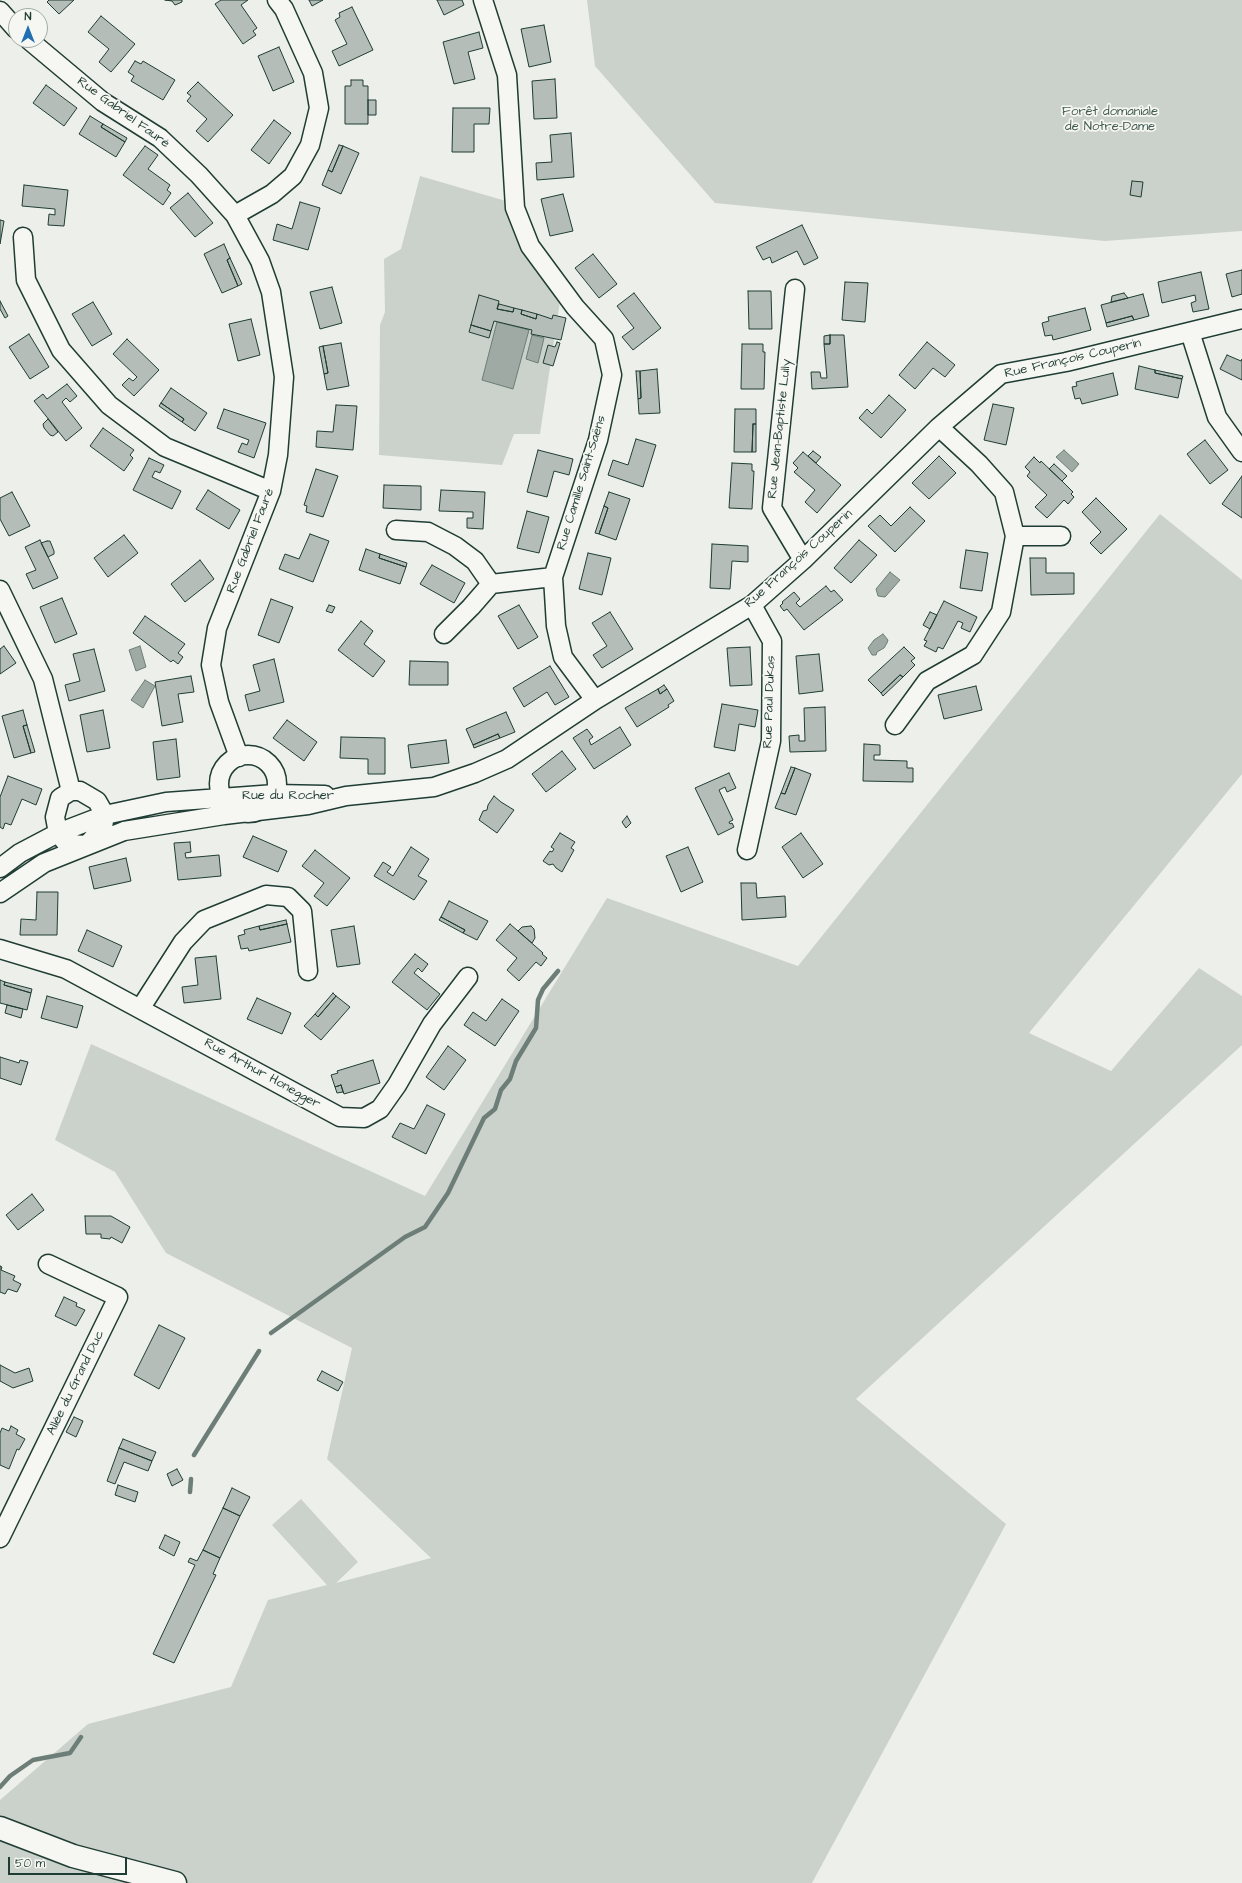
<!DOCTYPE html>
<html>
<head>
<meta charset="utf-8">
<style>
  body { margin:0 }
  #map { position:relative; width:1242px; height:1883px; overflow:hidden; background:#edefea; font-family:"Architects Daughter",sans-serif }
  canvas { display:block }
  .north { position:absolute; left:8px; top:8px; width:40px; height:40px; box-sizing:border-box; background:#f6f6f2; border:1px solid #a0aca6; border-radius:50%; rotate:0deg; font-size:11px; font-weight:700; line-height:16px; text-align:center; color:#1f3d34 }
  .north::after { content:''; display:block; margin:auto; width:14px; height:18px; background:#1f6fb2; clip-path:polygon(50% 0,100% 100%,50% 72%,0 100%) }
  .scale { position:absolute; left:8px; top:1857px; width:119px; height:18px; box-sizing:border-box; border:2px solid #1f3d34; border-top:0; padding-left:5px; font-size:12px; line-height:14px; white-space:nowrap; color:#1f3d34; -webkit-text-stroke:3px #f6f6f2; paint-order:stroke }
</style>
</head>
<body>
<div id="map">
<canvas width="1242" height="1883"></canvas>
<div class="north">N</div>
<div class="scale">50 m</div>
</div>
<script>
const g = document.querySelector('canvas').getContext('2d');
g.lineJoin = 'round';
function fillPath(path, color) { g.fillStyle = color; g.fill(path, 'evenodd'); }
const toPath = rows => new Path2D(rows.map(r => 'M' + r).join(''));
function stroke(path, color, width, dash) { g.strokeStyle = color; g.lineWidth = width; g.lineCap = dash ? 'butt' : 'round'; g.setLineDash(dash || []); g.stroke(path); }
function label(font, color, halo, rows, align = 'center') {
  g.font = font + ' "Architects Daughter",sans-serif'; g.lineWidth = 3.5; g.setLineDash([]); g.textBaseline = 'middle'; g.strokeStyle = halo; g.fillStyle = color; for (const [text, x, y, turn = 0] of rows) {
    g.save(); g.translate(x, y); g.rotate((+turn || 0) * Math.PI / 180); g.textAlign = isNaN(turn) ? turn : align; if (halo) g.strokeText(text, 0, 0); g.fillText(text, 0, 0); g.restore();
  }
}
const green = toPath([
  [587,0,1242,0,1242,231,1105,241,715,203,595,66],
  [420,176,506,201,519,239,536,272,560,301,540,434,514,434,502,465,379,455,380,325,385,312,384,259,401,249],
  [1160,514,1242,580,1242,774,1029,1033,1111,1071,1199,968,1242,996,1242,1045,856,1399,1006,1524,812,1883,0,1883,0,1800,88,1724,231,1687,268,1600,327,1585,272,1525,301,1499,358,1562,336,1583,431,1558,327,1459,352,1348,166,1253,115,1172,55,1140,91,1044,425,1196,607,898,798,966]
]);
const water = toPath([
  [497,322,529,330,513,389,482,380,497,322],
  [532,335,544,338,538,363,526,359,532,335],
  [1064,450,1079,464,1072,472,1056,457,1064,450],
  [890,572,900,580,885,597,878,596,876,589,890,572],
  [883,634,888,640,887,643,884,648,877,652,876,655,872,655,868,648,874,640,883,634],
  [140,646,146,667,136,671,129,650,140,646],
  [145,680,155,686,143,708,131,700,145,680]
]);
const stream = toPath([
  [271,1333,405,1237,425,1227,448,1193,484,1118,495,1109,501,1090,510,1079,516,1061,536,1028,538,1000,543,989,558,971],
  [194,1455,259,1351],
  [190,1492,191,1479],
  [0,1787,10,1776,33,1760,70,1753,81,1737]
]);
const building = toPath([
  [49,0,74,0,59,14,47,2,49,0],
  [165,0,182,0,182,2,175,5,172,1,165,0],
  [221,0,248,0,241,5,257,28,253,31,256,35,243,44,215,4,221,0],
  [309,0,323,0,312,6,309,0],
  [437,0,462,0,464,5,444,15,437,0],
  [352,7,373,50,339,66,332,51,347,44,335,20,340,17,339,13,352,7],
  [101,16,135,44,111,72,99,62,109,49,88,32,101,16],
  [544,25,551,62,529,67,521,29,544,25],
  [479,32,483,48,468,52,475,79,454,84,443,42,479,32],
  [279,47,294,82,273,91,258,56,279,47],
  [135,61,141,64,143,61,175,80,163,100,131,81,134,76,128,72,135,61],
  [555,79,557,118,534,119,532,81,555,79],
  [351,80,363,80,363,86,368,86,368,124,345,124,345,86,351,86,351,80],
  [198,82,233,115,208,142,196,131,207,119,187,101,191,96,187,93,198,82],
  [46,85,77,108,64,126,33,103,46,85],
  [368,100,376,100,376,115,368,115,368,100],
  [453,108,490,108,489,124,474,124,474,152,452,152,453,108],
  [90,116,103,124,101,127,125,142,116,157,79,134,90,116],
  [274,120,291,133,269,164,251,150,274,120],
  [103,124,127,138,125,142,101,127,103,124],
  [571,133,574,177,537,180,536,163,552,162,550,135,571,133],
  [339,145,343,146,332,172,328,170,339,145],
  [145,146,158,155,148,169,170,185,167,190,171,193,163,205,123,175,145,146],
  [343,146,359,153,341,194,322,185,328,170,332,172,343,146],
  [1132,181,1143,182,1141,197,1130,195,1132,181],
  [24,185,68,190,64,226,48,225,49,214,55,215,55,209,22,206,24,185],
  [188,193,213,223,195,237,170,208,188,193],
  [563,194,573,231,550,236,541,199,563,194],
  [300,202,320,208,308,250,273,240,277,224,292,229,300,202],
  [0,220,4,221,0,244,0,220],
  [802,225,818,258,804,265,797,251,772,263,770,257,763,260,756,247,802,225],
  [224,244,230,258,227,260,238,286,222,293,204,254,224,244],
  [593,254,617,284,599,298,575,268,593,254],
  [230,258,242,284,238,286,227,260,230,258],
  [1242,270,1242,294,1232,297,1226,274,1242,270],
  [1201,272,1209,309,1193,312,1191,303,1196,301,1195,295,1162,303,1158,282,1201,272],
  [845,282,868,283,865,322,842,320,845,282],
  [332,287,342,323,320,329,310,292,332,287],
  [748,291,771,291,772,329,749,329,748,291],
  [634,293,661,328,633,350,622,337,634,328,617,306,634,293],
  [1124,293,1128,298,1111,302,1112,296,1124,293],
  [1143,294,1149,316,1134,320,1132,316,1106,323,1101,305,1143,294],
  [479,295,499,301,497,309,513,312,514,308,522,310,521,314,536,319,537,314,552,319,553,315,566,318,561,340,531,334,532,330,494,321,491,331,471,325,479,295],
  [0,301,8,316,5,318,0,309,0,301],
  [93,302,112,334,92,346,72,314,93,302],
  [499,304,514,308,513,312,497,309,499,304],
  [1085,308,1091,330,1053,340,1052,335,1045,336,1042,323,1049,321,1048,317,1085,308],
  [522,310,537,314,536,319,521,314,522,310],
  [1132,316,1134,320,1107,327,1106,323,1132,316],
  [251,319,260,355,238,361,229,324,251,319],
  [471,325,491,331,489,338,469,332,471,325],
  [29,334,49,367,30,379,9,347,29,334],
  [830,335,830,344,824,344,824,336,830,335],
  [830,335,844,335,848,387,812,389,811,372,820,372,821,378,827,378,824,344,830,344,830,335],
  [127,339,159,370,134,396,122,385,129,378,133,381,137,377,113,354,127,339],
  [557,342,560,343,553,366,543,363,548,345,555,347,557,342],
  [927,342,955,365,945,377,933,368,915,389,899,375,927,342],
  [341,343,349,386,327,390,324,374,328,373,323,346,341,343],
  [742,344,763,344,763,352,765,352,764,389,741,389,742,344],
  [323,346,328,373,324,374,319,347,323,346],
  [1227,355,1241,361,1242,359,1242,380,1220,369,1227,355],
  [1139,366,1155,370,1155,373,1182,379,1178,398,1135,389,1139,366],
  [657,369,660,413,639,414,638,399,641,398,640,371,657,369],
  [1155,370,1183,376,1182,379,1155,373,1155,370],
  [636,371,640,371,641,398,638,399,636,371],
  [1113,373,1118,395,1082,404,1080,398,1075,399,1072,387,1077,386,1076,382,1113,373],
  [67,384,77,396,70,402,66,398,62,402,82,428,66,441,34,401,43,394,47,399,67,384],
  [171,388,207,413,195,431,182,422,184,419,161,403,171,388],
  [889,395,906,410,881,438,859,418,867,409,872,414,889,395],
  [161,403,184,419,182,422,159,406,161,403],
  [993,404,1014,408,1006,445,984,440,993,404],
  [336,405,357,406,353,450,316,447,317,431,333,432,336,405],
  [224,409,266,423,254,458,238,452,242,443,247,445,249,440,217,428,224,409],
  [735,409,756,409,756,424,753,424,752,452,734,452,735,409],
  [48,419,58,432,53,436,50,435,44,428,43,424,48,419],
  [753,424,756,424,756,452,752,452,753,424],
  [103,428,134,450,130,455,133,458,124,471,90,446,103,428],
  [636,439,656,445,643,487,608,475,613,460,628,465,636,439],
  [1205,440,1228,470,1210,484,1187,454,1205,440],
  [538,450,573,459,569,475,554,471,547,497,527,492,538,450],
  [813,451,821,457,816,463,808,456,813,451],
  [803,452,841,485,817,513,805,502,815,490,794,472,798,468,793,463,803,452],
  [939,456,956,473,929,499,912,483,939,456],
  [1034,457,1040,463,1041,461,1062,481,1073,492,1071,494,1074,497,1068,504,1064,500,1047,518,1035,507,1047,495,1027,476,1030,472,1025,467,1034,457],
  [149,458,164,465,160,473,155,471,152,477,181,491,172,509,133,490,149,458],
  [732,463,752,464,752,471,754,471,752,509,729,508,732,463],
  [1054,464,1067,476,1062,481,1049,469,1054,464],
  [316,469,338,476,323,517,306,512,307,506,304,505,316,469],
  [1242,476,1242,518,1222,504,1242,476],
  [384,485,421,486,421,510,383,508,384,485],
  [208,490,240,510,229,529,196,509,208,490],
  [441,490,485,492,483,529,467,528,467,518,473,518,473,512,439,511,441,490],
  [12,492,30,526,9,536,0,519,0,498,12,492],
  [609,492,630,499,616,540,599,534,608,508,604,506,609,492],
  [1096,498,1127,529,1101,554,1090,543,1101,532,1082,512,1096,498],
  [604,506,608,508,599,534,595,533,604,506],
  [910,507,925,521,895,552,868,526,880,515,891,526,910,507],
  [527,511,549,517,539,553,517,548,527,511],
  [310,534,329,541,313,582,279,569,285,554,299,559,310,534],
  [124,535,138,553,108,577,94,558,124,535],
  [40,540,58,578,33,589,26,574,36,570,25,547,40,540],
  [859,540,877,555,851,583,834,568,859,540],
  [47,541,50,541,54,551,54,554,48,557,41,543,47,541],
  [712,544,748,546,748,562,732,561,730,589,710,588,712,544],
  [366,549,380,554,379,558,406,567,400,584,359,570,366,549],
  [966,550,988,553,982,591,960,588,966,550],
  [588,553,611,558,602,595,579,589,588,553],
  [380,554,407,563,406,567,379,558,380,554],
  [1030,558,1046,558,1046,573,1074,573,1074,594,1031,595,1030,558],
  [200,560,214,579,185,602,171,584,200,560],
  [432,565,465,583,454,603,420,584,432,565],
  [826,586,831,592,834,590,843,600,804,630,787,609,784,611,780,606,783,603,782,602,794,592,800,599,796,603,800,607,826,586],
  [62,598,77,634,55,643,40,607,62,598],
  [271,599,293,607,279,643,258,635,271,599],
  [944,601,977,617,970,632,961,628,963,623,958,621,943,649,938,647,936,652,924,646,927,641,924,640,944,601],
  [329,605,335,607,332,613,326,611,329,605],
  [519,605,538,637,518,649,498,616,519,605],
  [610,612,633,649,602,668,593,655,607,646,592,623,610,612],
  [930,612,937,615,930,629,923,625,930,612],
  [145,616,185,644,178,653,183,657,178,664,173,660,171,662,133,633,145,616],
  [361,621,373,631,364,644,385,661,373,677,338,650,361,621],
  [4,646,16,663,0,674,0,649,4,646],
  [750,647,752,685,730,686,727,648,750,647],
  [904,647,915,658,911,661,915,665,903,677,900,675,881,693,868,680,904,647],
  [94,649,105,691,69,701,65,685,80,681,73,654,94,649],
  [819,654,823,691,799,694,796,656,819,654],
  [274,659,284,702,249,711,245,695,260,691,253,665,274,659],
  [410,661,448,662,448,685,409,685,410,661],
  [550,666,569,697,555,705,547,692,524,707,513,688,550,666],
  [900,675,903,677,883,696,881,693,900,675],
  [191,676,194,692,178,694,183,722,162,726,155,682,191,676],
  [664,685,667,689,660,694,658,689,664,685],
  [976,686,982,710,944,719,938,695,976,686],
  [658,689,660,694,667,689,674,701,668,705,669,707,637,727,625,708,658,689],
  [722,704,758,710,755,727,739,724,735,751,714,747,722,704],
  [825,707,826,751,790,752,789,736,799,735,799,741,805,741,804,708,825,707],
  [23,710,27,725,23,726,31,753,14,758,2,716,23,710],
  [103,710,110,748,87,752,80,715,103,710],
  [506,712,515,732,500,738,498,734,473,745,466,729,506,712],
  [287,720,317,742,304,761,273,738,287,720],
  [27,725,35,752,31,753,23,726,27,725],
  [620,727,631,745,594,769,573,738,587,729,593,737,589,740,591,745,620,727],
  [498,734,500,738,474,748,473,745,498,734],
  [341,737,385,738,385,774,368,774,368,759,340,758,341,737],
  [176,739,180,777,157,780,153,742,176,739],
  [446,740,449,763,411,768,408,745,446,740],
  [864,744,880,745,880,755,874,755,874,760,907,761,907,768,913,768,913,782,863,781,864,744],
  [562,751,576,769,546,792,532,774,562,751],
  [791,767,795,768,785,794,781,793,791,767],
  [795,768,811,774,796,815,775,808,781,793,785,794,795,768],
  [729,773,736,788,727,792,725,787,719,790,733,820,729,822,730,824,732,823,734,827,718,835,695,788,729,773],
  [8,776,42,789,36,805,22,799,11,825,5,823,3,829,0,827,0,797,8,776],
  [494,796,501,802,514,810,497,833,479,820,483,811,487,810,488,805,494,796],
  [627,816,631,823,626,828,622,822,627,816],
  [560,833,575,842,571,848,574,850,562,872,556,868,553,864,549,865,543,861,550,851,552,852,554,849,551,847,560,833],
  [801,833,823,864,803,878,782,847,801,833],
  [253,836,287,851,278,872,243,857,253,836],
  [190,842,191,852,185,853,186,858,219,855,221,876,178,880,174,843,190,842],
  [411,847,429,859,418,876,427,881,414,900,374,876,383,862,391,867,387,872,393,876,411,847],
  [688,847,703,882,681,892,666,856,688,847],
  [315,850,350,878,327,906,314,896,324,883,302,866,315,850],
  [126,858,131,881,94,889,89,867,126,858],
  [741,883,756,883,757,898,785,896,786,917,742,920,741,883],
  [37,892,58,892,57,935,20,935,21,919,36,920,37,892],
  [449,901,488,921,477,940,463,933,465,930,441,917,449,901],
  [441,917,465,930,463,933,439,920,441,917],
  [286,920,287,924,260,930,259,926,286,920],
  [287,924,291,942,249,951,248,948,241,949,238,936,245,934,244,930,259,926,260,930,287,924],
  [510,924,543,953,542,954,547,958,541,966,536,962,519,981,507,970,517,958,496,940,510,924],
  [354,926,360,964,337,967,331,930,354,926],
  [531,926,534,929,535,938,532,943,518,931,522,927,531,926],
  [87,930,122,946,113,967,78,951,87,930],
  [415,954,428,964,422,972,418,968,414,973,440,994,427,1010,392,982,415,954],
  [216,956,221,999,184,1003,182,987,198,985,195,958,216,956],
  [0,980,5,982,4,985,31,993,27,1010,0,1003,0,980],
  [5,982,32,989,31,993,4,985,5,982],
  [333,993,336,996,318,1017,315,1014,333,993],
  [47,996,83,1006,77,1028,41,1018,47,996],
  [336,996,350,1007,321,1040,304,1026,315,1014,318,1017,336,996],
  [257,998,291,1013,282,1034,247,1019,257,998],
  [502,999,519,1011,495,1046,464,1025,473,1012,486,1021,502,999],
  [7,1005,23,1009,21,1018,5,1013,7,1005],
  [448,1046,466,1060,444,1090,426,1077,448,1046],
  [0,1057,19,1063,20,1060,28,1062,21,1085,0,1078,0,1057],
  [373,1060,380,1083,344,1094,341,1085,335,1087,331,1075,338,1073,337,1071,373,1060],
  [341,1085,343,1092,337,1093,335,1087,341,1085],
  [427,1105,445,1114,426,1154,392,1137,400,1123,414,1129,427,1105],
  [32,1194,44,1210,18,1230,6,1215,32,1194],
  [85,1216,111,1216,130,1227,122,1243,111,1237,110,1239,101,1238,101,1234,86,1234,85,1216],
  [0,1266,2,1267,1,1270,15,1276,13,1280,21,1284,17,1292,8,1289,5,1294,0,1292,0,1266],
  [64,1297,77,1303,76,1306,85,1310,76,1326,55,1316,64,1297],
  [159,1325,185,1338,159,1389,134,1375,159,1325],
  [0,1365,15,1373,29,1368,33,1381,13,1388,0,1381,0,1365],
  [322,1371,343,1382,338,1391,317,1380,322,1371],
  [74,1417,83,1421,76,1437,66,1432,74,1417],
  [11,1426,18,1430,16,1434,25,1439,19,1450,17,1449,9,1469,0,1465,0,1433,2,1428,9,1431,11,1426],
  [123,1439,156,1452,152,1461,119,1448,123,1439],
  [119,1448,152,1461,148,1471,124,1462,115,1484,107,1481,119,1448],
  [177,1469,183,1480,172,1486,167,1474,177,1469],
  [118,1485,138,1492,135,1502,115,1495,118,1485],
  [232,1488,250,1497,240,1516,223,1508,232,1488],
  [223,1508,240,1516,220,1558,203,1550,223,1508],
  [165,1535,180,1542,174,1556,159,1548,165,1535],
  [203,1550,220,1558,213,1574,216,1575,174,1663,153,1654,195,1565,188,1562,190,1558,197,1561,203,1550]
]);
const street = toPath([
  [483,0,507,75,515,208,530,246,575,307,604,339,612,375,598,440,553,577,556,626,563,657,595,700],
  [0,11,16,29],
  [29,40,103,102,160,138,199,175,235,215,260,261,271,292,284,377,278,455,271,491,217,628,211,665,219,702,239,757],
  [235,215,272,194,293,176,310,145,319,108,313,73,284,9,277,0],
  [23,237,26,280,61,350,109,405,165,447,271,491],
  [795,289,772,508,803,560],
  [1190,332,1217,417,1242,452],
  [396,530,428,532,455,546,475,561,491,584],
  [1015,536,1061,536],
  [0,590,43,679,71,791],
  [444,634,471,607,491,584,553,577],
  [895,725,927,681,973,655,1001,612,1015,536,1004,492,979,464,939,427],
  '219 784a29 29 0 1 1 58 0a29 29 0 1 1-58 0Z',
  [71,791,80,791,97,801,105,815,103,827,87,845,67,844,58,833,55,817,60,798,71,791],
  [747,850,771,741,772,641,752,605],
  [0,868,20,853,58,833,105,815,166,802,275,794,325,795],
  [0,893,44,863,124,831,224,815,308,805,346,796,434,787,475,773,507,759,595,700,752,605,803,560,939,427,1001,374,1066,362,1242,319],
  [0,949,66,969,340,1117,364,1118,380,1109,397,1085,432,1024,468,977],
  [140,1009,183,942,204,920,266,895,288,897,302,911,308,971],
  [0,1538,118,1297,48,1264]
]);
const secondary = toPath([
  [0,1828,73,1856,175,1883]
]);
const parkNames = [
  ["Forêt domaniale",1110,112],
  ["de Notre-Dame",1110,127]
];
const streetNames = [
  ["Rue Gabriel Fauré",123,113,36],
  ["Rue François Couperin",1073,359,-13],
  ["Rue Jean-Baptiste Lully",780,429,-84],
  ["Rue Camille Saint-Saëns",582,483,-73],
  ["Rue Gabriel Fauré",251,541,-69],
  ["Rue François Couperin",799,559,-42],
  ["Rue Paul Dukas",770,702,-88],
  ["Rue du Rocher",288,796],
  ["Rue Arthur Honegger",262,1074,29],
  ["Allée du Grand Duc",76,1383,-64]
];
fillPath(green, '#cbd2cc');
fillPath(water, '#9faaa4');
stroke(water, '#6c7e77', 1);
stroke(stream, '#6c7e77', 4.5);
fillPath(building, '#b4bdb8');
stroke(building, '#1f3d34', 1);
stroke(street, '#1f3d34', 21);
stroke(secondary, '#1f3d34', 25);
stroke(street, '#f6f6f2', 18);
stroke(secondary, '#f6f6f2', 22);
label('13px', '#415b52', '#f6f6f2', parkNames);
label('13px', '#1f3d34', '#f6f6f2', streetNames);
</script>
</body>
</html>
